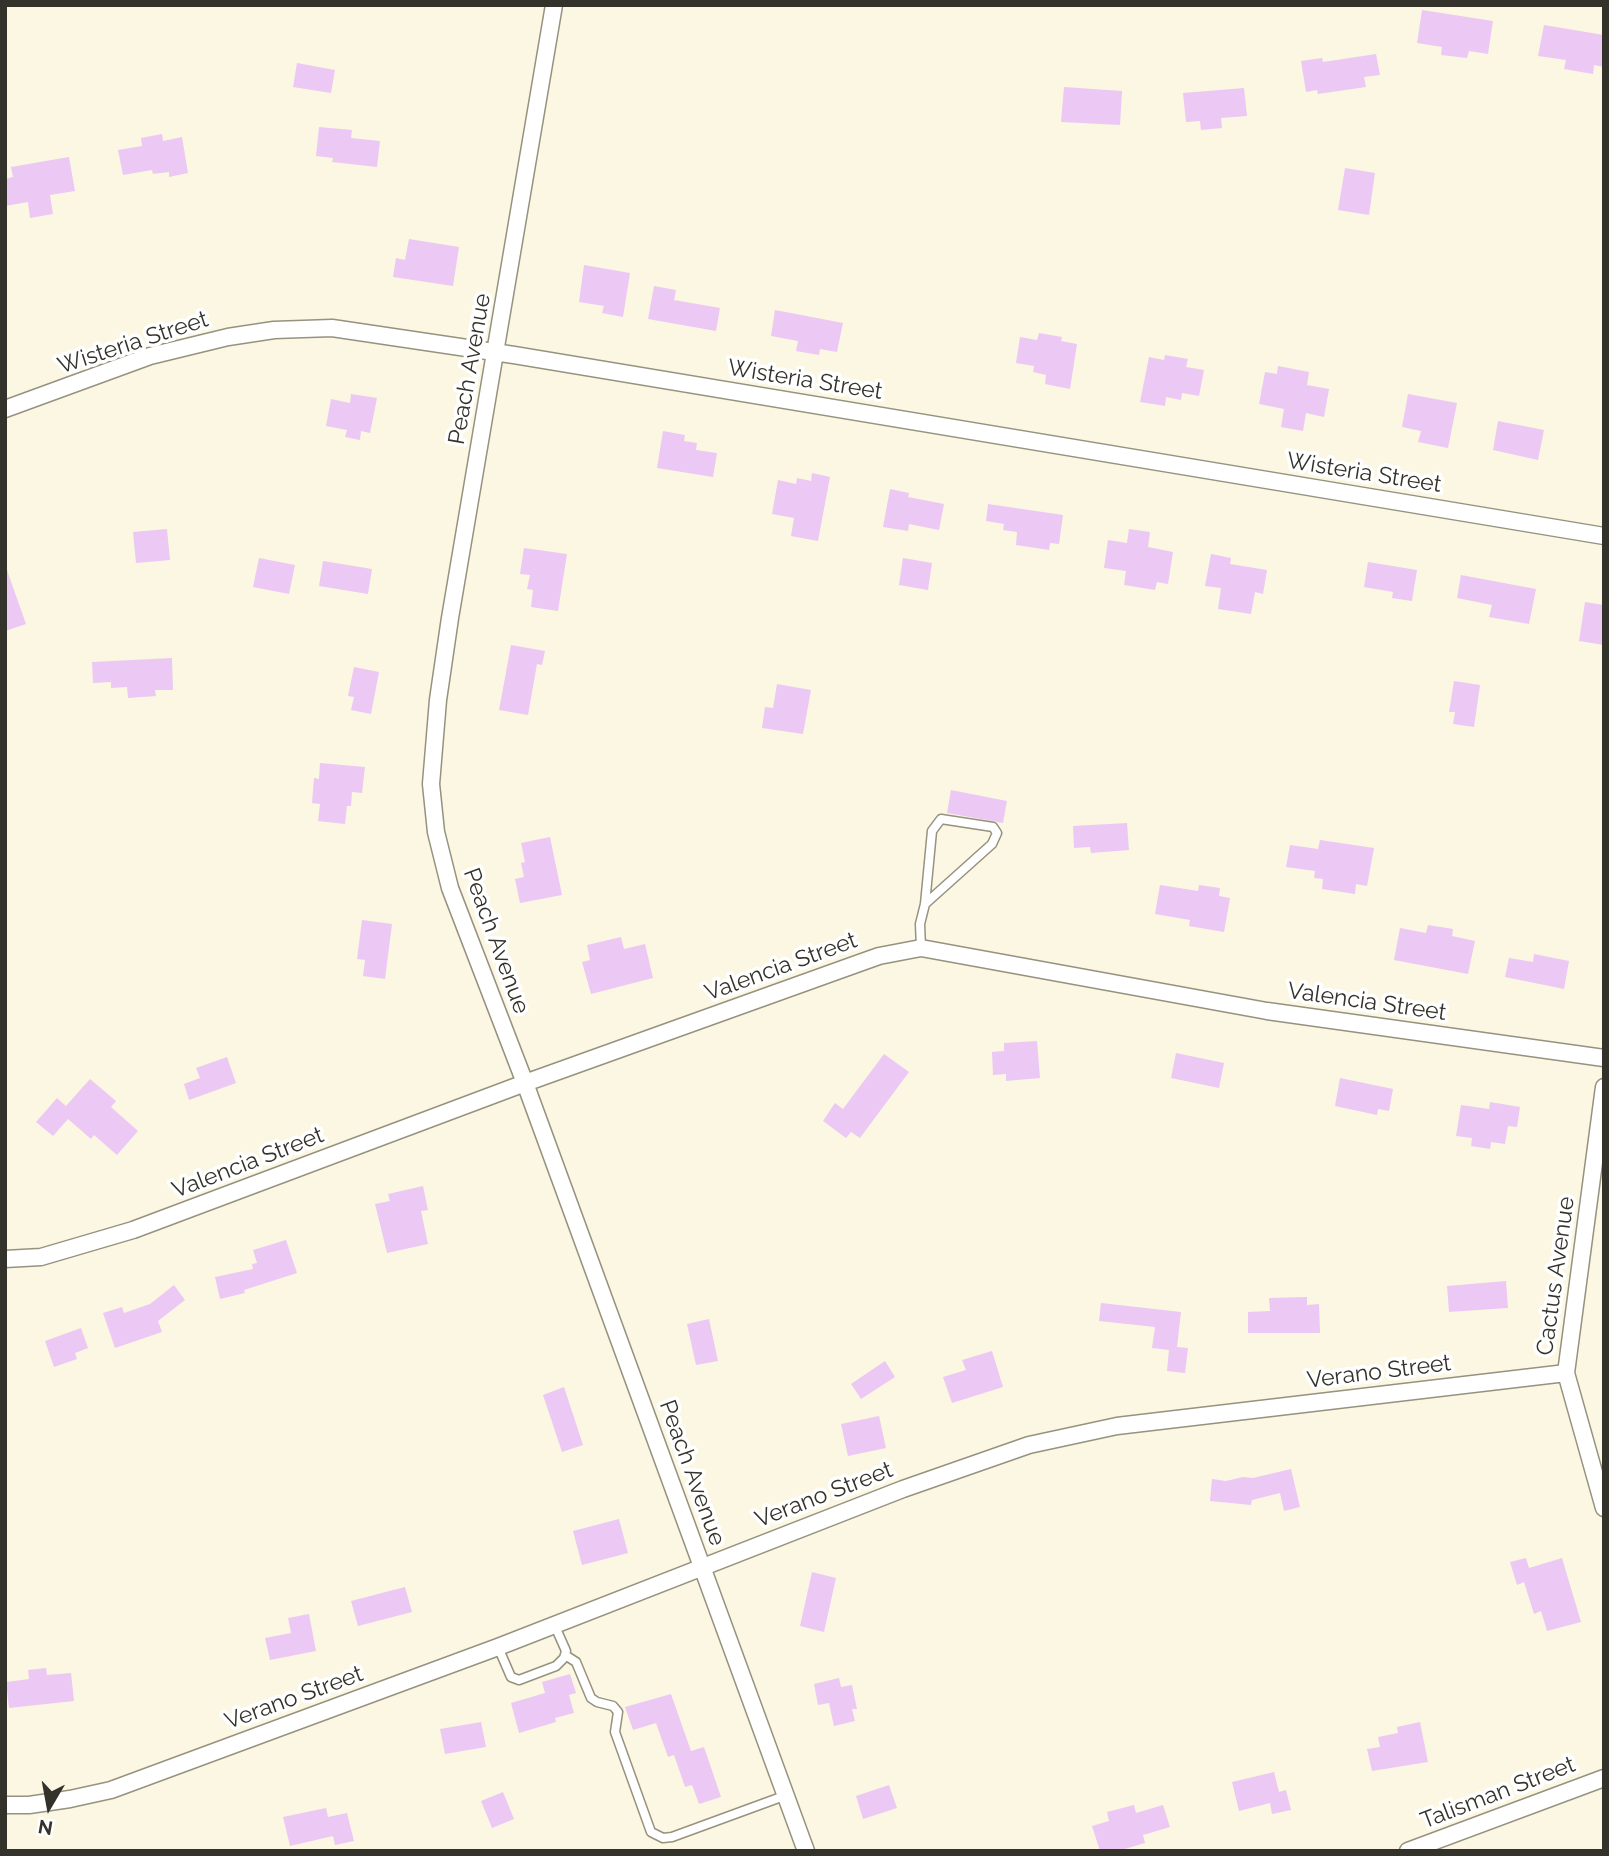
<!DOCTYPE html>
<html>
<head>
<meta charset="utf-8">
<style>
  body { margin:0 }
  #map { position:relative; width:1609px; height:1856px; overflow:hidden; background:#fbf7e2; font-family:Raleway,sans-serif }
  canvas { display:block }
  .frame { position:absolute; inset:0; border:7px solid #34332b; pointer-events:none }
  .north { position:absolute; left:14px; top:1772px; width:70px; height:70px; -webkit-text-stroke:5px #fff; paint-order:stroke; rotate:190deg; font-size:19px; font-weight:700; line-height:28px; text-align:center; color:#34332b }
  .north::after { content:''; display:block; margin:auto; width:24px; height:32px; background:#34332b; clip-path:polygon(50% 0,100% 100%,50% 72%,0 100%) }
</style>
</head>
<body>
<div id="map">
<canvas width="1609" height="1856"></canvas>
<div class="frame"></div>
<div class="north">N</div>
</div>
<script>
const g = document.querySelector('canvas').getContext('2d');
g.lineJoin = 'round';
function fillPath(path, color) { g.fillStyle = color; g.fill(path, 'evenodd'); }
const toPath = rows => new Path2D(rows.map(r => 'M' + r).join(''));
function stroke(path, color, width, dash) { g.strokeStyle = color; g.lineWidth = width; g.lineCap = dash ? 'butt' : 'round'; g.setLineDash(dash || []); g.stroke(path); }
function label(font, color, halo, rows, align = 'center') {
  g.font = font + ' Raleway,sans-serif'; g.lineWidth = 7; g.setLineDash([]); g.textBaseline = 'middle'; g.strokeStyle = halo; g.fillStyle = color; for (const [text, x, y, turn = 0] of rows) {
    g.save(); g.translate(x, y); g.rotate((+turn || 0) * Math.PI / 180); g.textAlign = isNaN(turn) ? turn : align; if (halo) g.strokeText(text, 0, 0); g.fillText(text, 0, 0); g.restore();
  }
}
const building = toPath([
  [1422,10,1493,21,1488,54,1469,51,1467,58,1441,55,1442,47,1417,43],
  [1544,25,1604,35,1604,67,1594,65,1593,74,1564,69,1566,60,1538,56],
  [1376,54,1380,75,1364,77,1366,87,1318,94,1317,90,1306,92,1301,61,1322,58,1323,62],
  [297,63,335,70,331,93,293,87],
  [1064,87,1122,91,1120,125,1061,122],
  [1244,88,1247,116,1221,118,1222,128,1201,130,1200,121,1186,122,1183,93],
  [319,127,352,130,351,138,380,141,377,167,332,162,333,158,316,156],
  [162,134,163,141,182,137,188,173,169,177,169,172,153,174,152,170,123,175,118,150,142,146,141,138],
  [69,157,75,191,50,195,53,214,30,218,28,202,5,206,5,179,13,177,11,167],
  [1345,168,1375,173,1369,215,1338,210],
  [409,239,459,247,453,286,393,277,396,258,405,260],
  [584,265,630,273,623,317,602,313,604,306,579,302],
  [654,286,676,290,674,300,720,308,716,331,648,319],
  [775,310,843,323,837,352,820,349,819,355,796,351,798,341,771,336],
  [1039,333,1062,337,1061,341,1077,344,1070,389,1045,384,1046,375,1033,372,1034,366,1016,363,1020,337,1037,340],
  [1165,355,1188,359,1186,367,1204,370,1199,396,1182,393,1181,400,1166,397,1165,406,1140,402,1149,357,1164,360],
  [1278,366,1309,372,1307,385,1329,389,1324,417,1306,413,1303,431,1281,427,1284,409,1259,404,1265,372,1277,374],
  [351,394,377,398,370,433,361,431,360,440,345,437,347,430,326,426,331,399,350,403],
  [1408,394,1457,403,1448,448,1418,442,1421,431,1402,427],
  [1498,421,1544,430,1538,460,1493,450],
  [663,431,685,435,684,441,697,443,696,450,717,453,713,477,657,468],
  [812,473,830,477,818,541,791,536,794,518,772,514,778,480,796,484,797,478,811,481],
  [890,489,909,493,908,497,944,504,939,530,909,524,908,531,883,527],
  [988,504,1063,515,1059,544,1050,543,1049,550,1016,545,1017,532,1003,530,1004,524,986,521],
  [167,529,170,560,136,563,133,532],
  [1129,529,1150,532,1148,547,1173,552,1168,584,1157,582,1155,590,1124,585,1126,571,1104,568,1108,540,1127,543],
  [524,548,567,554,558,611,531,607,533,590,527,589,530,575,520,574],
  [1211,554,1231,558,1230,564,1267,570,1263,594,1255,592,1251,614,1218,609,1221,588,1205,586],
  [259,558,295,565,289,594,253,587],
  [903,558,932,563,928,590,899,585],
  [323,561,372,569,368,594,319,586],
  [1368,562,1417,570,1412,601,1392,598,1393,592,1364,587],
  [5,570,7,570,26,624,5,631],
  [1461,575,1536,589,1529,624,1489,617,1492,605,1457,598],
  [1585,602,1604,605,1604,645,1579,641],
  [511,645,545,651,542,665,537,664,528,715,499,710],
  [172,658,173,690,155,690,156,696,128,698,127,687,111,688,111,682,93,683,92,662],
  [354,667,379,672,371,714,351,710,354,697,348,696],
  [1454,681,1480,685,1474,727,1453,724,1455,712,1449,712],
  [777,684,811,690,803,734,762,728,765,707,773,708],
  [320,763,365,767,362,793,352,792,351,806,347,806,345,824,318,821,320,804,312,803,314,778,319,779],
  [951,790,1007,801,1003,823,947,813],
  [1127,823,1129,850,1091,853,1090,847,1074,848,1073,826],
  [550,837,562,895,520,903,515,879,524,877,521,863,525,862,521,843],
  [1320,840,1374,848,1367,886,1356,884,1355,894,1322,889,1323,879,1314,878,1315,871,1286,867,1290,845,1318,849],
  [1160,885,1198,891,1199,885,1220,888,1219,896,1230,898,1224,932,1189,926,1190,920,1155,914],
  [362,920,392,924,385,979,363,976,365,960,357,959],
  [1428,925,1453,929,1452,936,1475,941,1468,974,1394,960,1400,928,1426,933],
  [621,937,624,949,645,944,653,978,591,994,582,962,590,960,587,945],
  [1534,954,1569,961,1564,989,1505,977,1509,958,1533,962],
  [1037,1041,1040,1078,1006,1081,1006,1074,993,1075,992,1052,1004,1051,1004,1043],
  [1176,1053,1224,1063,1219,1088,1171,1078],
  [884,1054,909,1072,860,1138,851,1132,846,1138,823,1121,835,1103,843,1109],
  [227,1057,236,1083,189,1100,184,1084,200,1078,196,1068],
  [1340,1078,1393,1089,1389,1111,1378,1109,1377,1115,1335,1106],
  [90,1079,116,1101,111,1107,138,1131,117,1155,94,1135,91,1139,68,1119,53,1136,36,1122,57,1098,66,1106],
  [1490,1102,1520,1107,1517,1127,1508,1126,1505,1144,1491,1142,1490,1149,1471,1146,1472,1138,1456,1136,1461,1105,1489,1109],
  [423,1186,428,1210,421,1211,428,1244,387,1253,375,1204,390,1201,388,1194],
  [286,1240,297,1273,244,1290,245,1293,220,1299,215,1277,253,1269,252,1264,257,1263,253,1250],
  [1506,1281,1508,1308,1449,1312,1447,1286],
  [174,1285,185,1300,158,1321,162,1332,115,1348,103,1313,122,1307,124,1313,150,1304],
  [1307,1297,1307,1305,1319,1304,1320,1333,1248,1333,1248,1312,1270,1311,1269,1298],
  [1101,1303,1181,1312,1177,1347,1188,1348,1185,1373,1167,1371,1169,1350,1152,1348,1155,1327,1099,1321],
  [709,1319,718,1361,696,1365,687,1324],
  [81,1328,88,1348,75,1353,77,1359,54,1367,45,1341],
  [992,1351,1003,1387,952,1403,943,1377,966,1370,962,1360],
  [885,1361,895,1377,861,1399,851,1384],
  [564,1387,583,1445,562,1452,543,1395],
  [879,1416,886,1448,848,1456,841,1424],
  [1291,1469,1300,1507,1284,1511,1280,1493,1252,1500,1251,1505,1210,1501,1212,1479,1226,1481,1243,1477,1253,1478],
  [619,1519,628,1553,582,1565,573,1531],
  [1526,1558,1529,1568,1562,1558,1581,1622,1547,1631,1541,1611,1534,1614,1524,1582,1517,1585,1510,1562],
  [812,1572,836,1578,824,1632,800,1626],
  [405,1587,412,1612,358,1626,351,1601],
  [309,1614,316,1651,270,1660,265,1638,291,1633,288,1618],
  [46,1668,47,1675,71,1673,74,1701,9,1708,6,1682,29,1679,28,1670],
  [570,1674,576,1693,569,1695,574,1713,555,1718,556,1722,519,1733,511,1703,545,1693,542,1682],
  [839,1678,841,1687,852,1685,857,1709,852,1709,855,1721,834,1726,829,1703,818,1705,814,1684],
  [671,1694,691,1751,704,1747,721,1797,699,1804,692,1785,685,1787,674,1755,668,1757,656,1723,633,1730,625,1707],
  [481,1722,486,1747,445,1754,440,1729],
  [1420,1722,1428,1762,1372,1771,1367,1749,1380,1747,1378,1737,1398,1733,1397,1727],
  [1274,1772,1279,1792,1286,1790,1291,1810,1272,1814,1270,1803,1239,1811,1232,1782],
  [889,1785,897,1808,863,1819,856,1796],
  [503,1792,514,1819,492,1828,481,1801],
  [1134,1805,1136,1813,1163,1805,1170,1827,1143,1835,1145,1843,1118,1851,1100,1851,1092,1826,1109,1821,1107,1812],
  [326,1808,328,1817,347,1813,354,1841,335,1845,333,1836,290,1846,283,1817]
]);
const service = toPath([
  [921,948,920,924,925,904,932,831,941,819,993,827,997,833,992,844,925,904],
  [498,1647,511,1677,519,1680,556,1666,564,1658,566,1651,554,1624],
  [565,1655,576,1662,591,1698,597,1702,613,1706,618,1712,615,1732,651,1832,663,1838,672,1837,784,1796]
]);
const minor = toPath([
  [554,5,450,618,438,700,431,784,436,832,450,888,525,1083,806,1851],
  [5,409,150,356,228,337,274,330,332,328,514,355,1604,536],
  [1604,1087,1566,1373,1604,1508],
  [5,1259,41,1257,133,1230,525,1083,851,966,879,956,921,948,1267,1011,1604,1058],
  [5,1805,29,1805,70,1799,111,1790,498,1647,903,1489,1029,1445,1117,1426,1566,1373],
  [1408,1851,1604,1778]
]);
const streetNames = [
  ["Wisteria Street",133,343,-18],
  ["Peach Avenue",470,369,-80],
  ["Wisteria Street",805,380,9],
  ["Wisteria Street",1364,473,9],
  ["Peach Avenue",496,941,70],
  ["Valencia Street",781,967,-20],
  ["Valencia Street",1367,1002,8],
  ["Valencia Street",248,1163,-21],
  ["Cactus Avenue",1556,1276,-82],
  ["Verano Street",1379,1372,-7],
  ["Peach Avenue",692,1473,70],
  ["Verano Street",824,1495,-21],
  ["Verano Street",294,1698,-20],
  ["Talisman Street",1498,1793,-21]
];
fillPath(building, '#ecc8f4');
stroke(service, '#96927f', 11);
stroke(minor, '#96927f', 19);
stroke(service, '#fff', 8);
stroke(minor, '#fff', 16);
label('23px', '#34332b', '#fff', streetNames);
</script>
</body>
</html>
